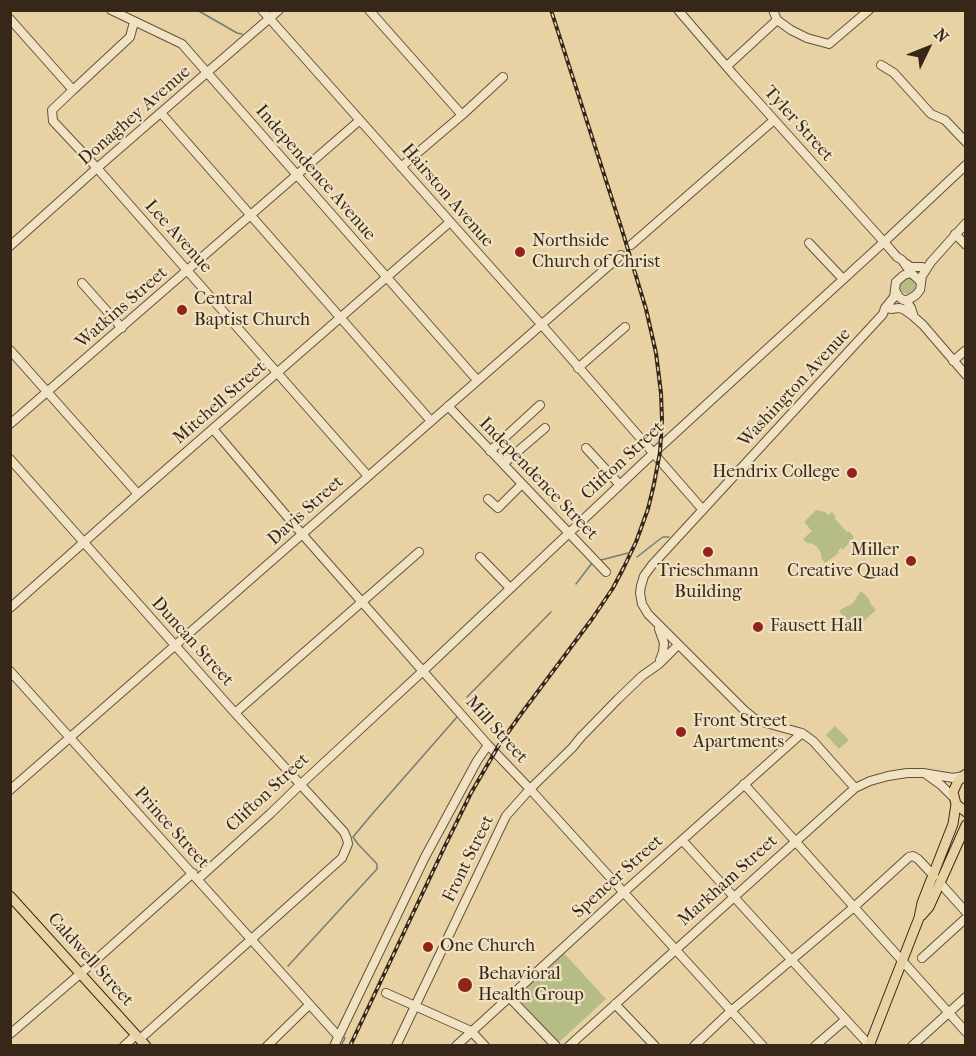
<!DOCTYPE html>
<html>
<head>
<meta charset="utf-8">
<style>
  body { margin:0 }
  #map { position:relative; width:976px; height:1056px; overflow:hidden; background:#e8d2a3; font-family:"IM FELL French Canon",serif }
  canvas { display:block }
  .frame { position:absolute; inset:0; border:12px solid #362819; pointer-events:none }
  .north { position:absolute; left:898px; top:18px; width:60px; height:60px; -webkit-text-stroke:4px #f0e2c3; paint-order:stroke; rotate:47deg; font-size:16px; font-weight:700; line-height:24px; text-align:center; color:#362819 }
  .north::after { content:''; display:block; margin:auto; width:21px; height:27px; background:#362819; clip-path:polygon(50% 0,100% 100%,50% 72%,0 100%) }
</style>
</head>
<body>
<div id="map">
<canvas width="976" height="1056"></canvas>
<div class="frame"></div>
<div class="north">N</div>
</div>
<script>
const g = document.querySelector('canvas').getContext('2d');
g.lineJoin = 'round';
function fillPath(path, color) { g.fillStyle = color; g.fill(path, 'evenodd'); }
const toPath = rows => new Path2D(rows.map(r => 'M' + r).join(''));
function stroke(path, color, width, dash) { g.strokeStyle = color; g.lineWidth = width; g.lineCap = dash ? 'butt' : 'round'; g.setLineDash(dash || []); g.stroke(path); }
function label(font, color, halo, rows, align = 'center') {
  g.font = font + ' "IM FELL French Canon",serif'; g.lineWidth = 4.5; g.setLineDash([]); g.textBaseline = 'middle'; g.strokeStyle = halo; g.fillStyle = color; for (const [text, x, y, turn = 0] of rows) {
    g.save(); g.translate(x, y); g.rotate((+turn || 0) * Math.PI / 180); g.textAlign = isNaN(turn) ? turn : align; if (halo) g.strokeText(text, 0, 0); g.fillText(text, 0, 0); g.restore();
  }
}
const green = toPath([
  '900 286a8 8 0 1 1 16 0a8 8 0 1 1-16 0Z',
  [816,510,825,512,828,515,832,512,836,517,835,519,847,532,849,531,854,537,843,550,841,548,838,551,839,553,825,563,821,558,821,553,817,547,813,544,807,543,803,539,812,531,804,522],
  [861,591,869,599,870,603,876,610,855,629,839,611,845,607,852,604],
  [835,726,849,740,839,749,826,735],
  [563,952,606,999,558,1043,516,996]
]);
const stream = toPath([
  [197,10,237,33,242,34],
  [637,557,660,539,663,537,669,537],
  [601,560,628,553],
  [576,584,592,563],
  [467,697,551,612],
  [288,966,377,869,377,864,358,844,353,837,373,813,457,717],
  [318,1008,334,1026],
  [341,1046,345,1038,343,1036]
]);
const minor = toPath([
  [111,10,182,44,477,380],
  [262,10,541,324,703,510],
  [369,10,462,115],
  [678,10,733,74,884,242,897,257,902,260,911,273,919,280,921,284,920,290,916,295,908,300,903,300,899,297,895,290],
  [773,10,777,20],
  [10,19,73,90,52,110,53,121,97,168,368,476],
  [777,20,791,30,807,38,829,44,869,10],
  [881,65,894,73,931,114,945,120,966,142],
  [727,66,777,20],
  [73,90,130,37,134,22],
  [161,113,431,421],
  [401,167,462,115,503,77],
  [955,234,966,245],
  [809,243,843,279],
  [631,245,774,120],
  [10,246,97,168,279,10],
  [905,263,911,267,922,267],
  [82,283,122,328],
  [921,283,922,276,931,262,966,223],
  [906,300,911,308,914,317,923,325,966,375],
  [891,309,899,308,903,309,913,316],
  [10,350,138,494],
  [953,361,966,350],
  [578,368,625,327],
  [448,406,606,572],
  [10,424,360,120],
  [213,429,302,534,488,745,530,789,763,1046],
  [586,448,620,485],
  [490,451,540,405],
  [10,459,235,713,344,832,347,839,348,844,342,858,140,1039],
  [503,464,545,428],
  [488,499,498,508,522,484],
  [480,557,510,588],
  [10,608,138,494,450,222],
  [659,629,664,643,663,652,660,660],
  [10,671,338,1036],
  [235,713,419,552],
  [927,775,941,785,954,798],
  [744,784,966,1032],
  [855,788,813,741,802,733,766,723,755,719,744,710,648,614,642,604,640,593,641,586,644,576,652,565,883,314,885,308,894,297,896,282,904,275,911,273],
  [10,790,621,255],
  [682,840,870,1046],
  [198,879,270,814,300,785,423,671,660,447,884,242,966,165],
  [940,883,966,912],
  [922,958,966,918],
  [386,993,471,1031,485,1046],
  [509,997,556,1046],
  [615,1004,655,1046],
  [10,1034,80,974,193,873],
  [124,1046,136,1035],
  [267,1046,309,1005],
  [334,1046,425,857,477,761,488,745],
  [396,1046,506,816,530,789,572,748,581,737,618,699,642,676,659,664,678,645],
  [456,1046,624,892,802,733],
  [569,1046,855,788,870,781,888,776,907,773,923,773,953,778,963,776],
  [694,1046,731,1011,854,907,909,857,913,856,918,859,934,876],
  [815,1046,845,1020],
  [912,1046,966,997]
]);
const major = toPath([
  [966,774,958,781,953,792,956,804,966,812],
  [10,896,146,1046],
  [921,916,929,907,940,883,966,825],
  [869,1046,919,918,922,903,953,824,956,804]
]);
const rail = toPath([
  [350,1046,444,848,471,793,499,745,521,714,592,619,613,588,624,567,636,542,648,509,654,484,660,452,662,420,661,393,656,353,646,309,622,230,551,10]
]);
const markers = [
  [520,252,6,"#8f2418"],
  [182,310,6,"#8f2418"],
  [852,473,6,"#8f2418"],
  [708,552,6,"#8f2418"],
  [911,561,6,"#8f2418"],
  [758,627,6,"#8f2418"],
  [681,732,6,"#8f2418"],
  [428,947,6,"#8f2418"],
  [465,985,8,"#8f2418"]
];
const streetNames = [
  ["Donaghey Avenue",135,116,-41],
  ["Tyler Street",798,124,48],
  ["Independence Avenue",315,173,49],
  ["Hairston Avenue",447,196,49],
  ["Lee Avenue",178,237,48],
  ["Watkins Street",122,308,-41],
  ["Washington Avenue",795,388,-47],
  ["Mitchell Street",220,403,-41],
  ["Clifton Street",623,461,-43],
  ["Independence Street",538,479,46],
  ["Davis Street",306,511,-42],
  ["Duncan Street",192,642,48],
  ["Mill Street",496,730,48],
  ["Clifton Street",268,793,-43],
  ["Prince Street",171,828,48],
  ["Front Street",469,859,-64],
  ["Spencer Street",618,877,-42],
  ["Markham Street",728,881,-42],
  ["Caldwell Street",90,960,48]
];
const poiNames = [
  ["Northside",532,242],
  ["Church of Christ",532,263],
  ["Central",194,300],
  ["Baptist Church",194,321],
  ["Hendrix College",840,473,"right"],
  ["Miller",899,551,"right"],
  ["Creative Quad",899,572,"right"],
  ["Trieschmann",708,572,"center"],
  ["Building",708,593,"center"],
  ["Fausett Hall",770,627],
  ["Front Street",693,722],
  ["Apartments",693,743],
  ["One Church",440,947],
  ["Behavioral",478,975],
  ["Health Group",478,996]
];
fillPath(green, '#b5bc86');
stroke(stream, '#737d74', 1.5);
stroke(minor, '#62523c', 10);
stroke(major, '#362819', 11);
stroke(minor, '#f0e2c3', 8);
stroke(major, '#e8d2a3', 9);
stroke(rail, '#362819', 4);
stroke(rail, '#f0e2c3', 1.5, [4.5]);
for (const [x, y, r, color] of markers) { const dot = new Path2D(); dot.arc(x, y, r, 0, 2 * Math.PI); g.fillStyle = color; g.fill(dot); stroke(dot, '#f0e2c3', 2); }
label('18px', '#362819', '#f0e2c3', streetNames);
label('18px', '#362819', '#f0e2c3', poiNames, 'left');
</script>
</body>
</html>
